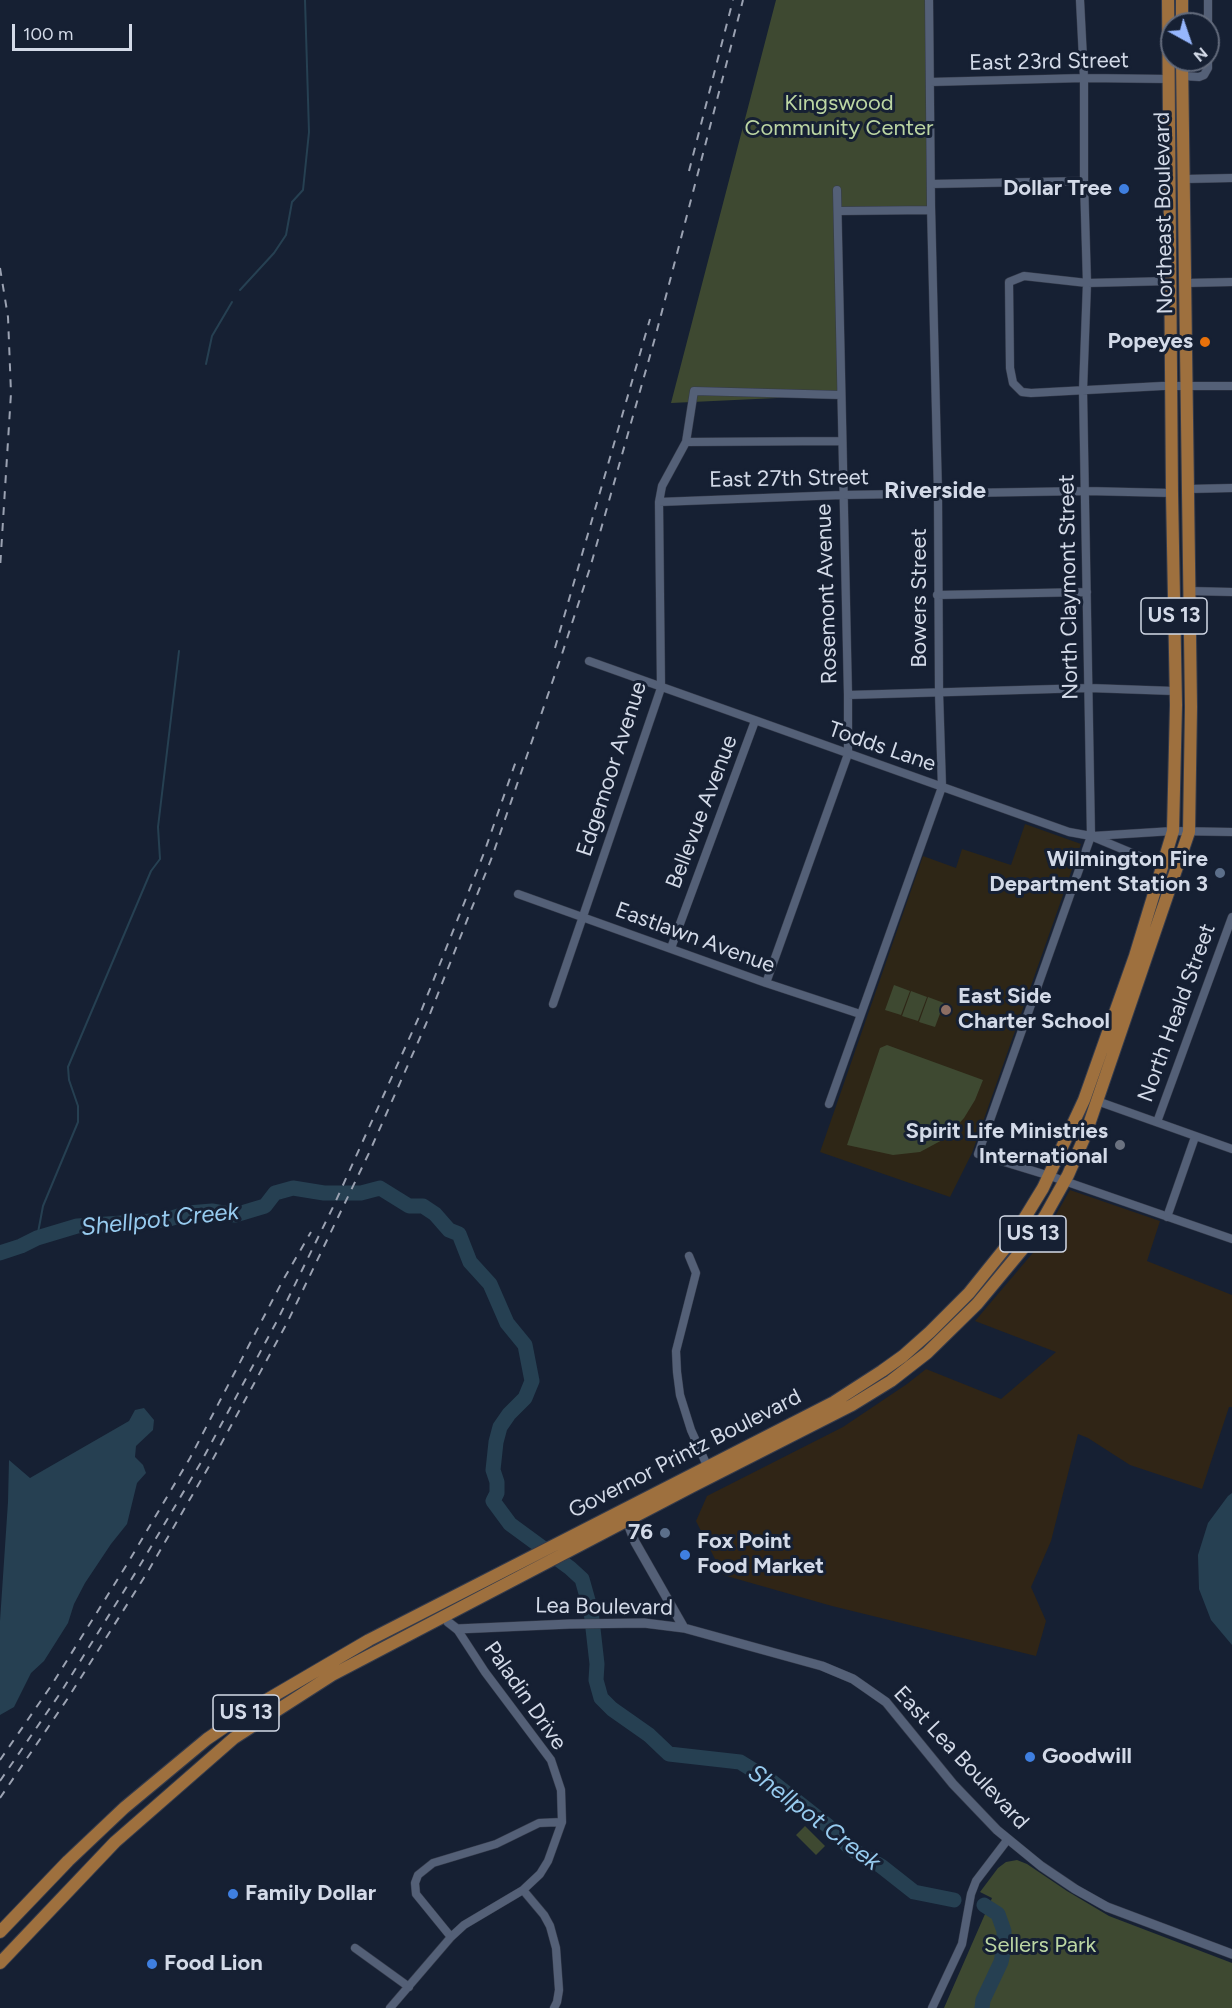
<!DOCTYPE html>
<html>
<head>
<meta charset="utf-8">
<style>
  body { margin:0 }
  #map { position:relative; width:1232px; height:2008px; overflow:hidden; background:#162033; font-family:Figtree,sans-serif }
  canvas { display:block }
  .north { position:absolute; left:1160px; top:12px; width:60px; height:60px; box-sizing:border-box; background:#162033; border:2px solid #626a7b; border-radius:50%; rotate:140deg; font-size:16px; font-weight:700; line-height:24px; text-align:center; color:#d3dae8 }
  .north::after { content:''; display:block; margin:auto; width:21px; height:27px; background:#96b6fd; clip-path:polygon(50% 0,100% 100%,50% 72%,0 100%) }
  .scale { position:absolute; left:12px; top:24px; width:120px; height:27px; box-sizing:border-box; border:3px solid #d3dae8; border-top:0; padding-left:8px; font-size:18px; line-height:21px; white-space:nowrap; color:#d3dae8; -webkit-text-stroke:4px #162033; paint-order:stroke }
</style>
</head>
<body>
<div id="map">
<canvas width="1232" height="2008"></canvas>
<div class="north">N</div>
<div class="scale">100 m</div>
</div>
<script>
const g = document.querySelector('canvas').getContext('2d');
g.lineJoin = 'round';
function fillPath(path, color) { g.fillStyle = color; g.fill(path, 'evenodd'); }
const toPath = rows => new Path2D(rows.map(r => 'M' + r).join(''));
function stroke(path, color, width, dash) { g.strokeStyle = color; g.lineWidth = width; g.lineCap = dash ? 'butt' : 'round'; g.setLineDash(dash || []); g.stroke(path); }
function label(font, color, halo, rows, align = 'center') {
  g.font = font + ' Figtree,sans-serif'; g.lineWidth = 6; g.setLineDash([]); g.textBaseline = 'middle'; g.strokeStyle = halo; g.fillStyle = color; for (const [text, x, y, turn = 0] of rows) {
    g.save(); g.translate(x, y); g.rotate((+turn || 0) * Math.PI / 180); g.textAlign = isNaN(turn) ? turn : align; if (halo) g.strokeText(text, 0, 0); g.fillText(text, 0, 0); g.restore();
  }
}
const industrial = toPath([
  [1070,1190,1160,1221,1147,1261,1232,1295,1232,1407,1229,1407,1202,1489,1130,1465,1088,1438,1078,1434,1051,1541,1031,1587,1046,1621,1036,1656,832,1606,723,1575,696,1521,707,1496,843,1427,907,1384,926,1369,1001,1399,1056,1352,975,1321,1037,1248]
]);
const education = toPath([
  [1025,824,1081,844,972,1153,950,1197,820,1152,923,856,956,868,962,849,1011,865]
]);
const green = toPath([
  [776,0,927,0,931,206,838,209,841,395,671,403],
  [894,985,910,991,901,1015,885,1010],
  [911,991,927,997,918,1021,902,1016],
  [928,997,944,1003,935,1027,919,1022],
  [887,1045,983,1080,975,1100,964,1118,946,1138,920,1152,893,1155,847,1145,880,1048],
  [805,1826,825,1846,816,1855,796,1835],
  [1017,1860,1027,1864,1067,1891,1109,1916,1232,1963,1232,2008,944,2008,992,1898,980,1892,998,1868,1006,1862]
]);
const water = toPath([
  [144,1408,154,1420,153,1430,136,1446,135,1457,143,1465,146,1473,137,1483,127,1524,111,1544,85,1583,74,1604,68,1623,44,1661,31,1673,14,1707,0,1715,0,1621,8,1502,9,1460,30,1478,129,1421,135,1410],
  [1232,1493,1232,1645,1211,1620,1199,1589,1198,1555,1208,1523,1228,1496]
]);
const stream = toPath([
  [240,290,274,253,286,235,292,202,303,190,309,132,305,0],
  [206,364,212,336,232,302],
  [37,1238,43,1206,78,1122,78,1106,69,1080,68,1067,151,871,160,859,158,827,179,651]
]);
const river = toPath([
  [0,1253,21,1246,37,1238,77,1226,166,1220,188,1213,212,1211,235,1215,265,1206,275,1193,293,1188,324,1193,361,1193,380,1188,409,1206,423,1206,435,1214,449,1230,459,1234,470,1262,490,1284,507,1323,525,1345,532,1381,525,1398,509,1414,500,1427,496,1442,493,1470,497,1482,497,1493,493,1501,510,1524,570,1568,582,1579,591,1611,597,1664,596,1680,601,1698,612,1709,649,1735,669,1754,740,1762,771,1781,828,1826,851,1849,881,1866,914,1892,954,1900],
  [982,2008,983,2000,1001,1962,1004,1948,1004,1931,998,1914,984,1905]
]);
const minor = toPath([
  [1080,0,1084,78,1084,181,1087,283,1083,390,1091,836,978,1154,1050,1176,1232,1239],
  [1183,76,1199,77,1204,75,1208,68,1208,0],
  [930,82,1084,78,1169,79],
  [1185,179,1232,178],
  [931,184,1084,181],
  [839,211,931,210],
  [1171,281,1087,283,1024,276,1009,282,1010,368,1013,383,1022,392,1031,393,1162,386,1232,386],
  [1186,283,1232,282],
  [686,442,842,441],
  [1188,489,1232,488],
  [659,502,842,495,1086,491,1172,493],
  [1189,591,1232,592],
  [937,595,1087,592],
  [589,661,1069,832,1091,836,1163,866],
  [848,695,1089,688,1174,691],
  [1093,836,1173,831,1232,832],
  [518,894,766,983,860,1014],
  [671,948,755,721],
  [766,983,848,754,848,695,837,190],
  [553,1004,661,688,659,502,662,486,686,442,694,391,841,395],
  [1097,1101,1232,1149],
  [829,1104,942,787,939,692,938,494,931,206,929,0],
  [1157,1122,1232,917],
  [1167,1217,1195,1137],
  [689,1256,696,1273,676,1351,677,1372,680,1395,691,1430,709,1470],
  [523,1890,544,1915,550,1926,556,1948,559,1990,557,2002,554,2008],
  [451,1937,416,1894,415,1883,418,1875,433,1863,496,1844,539,1823,562,1822],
  [355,1948,409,1987],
  [390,2008,451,1937,464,1925,523,1890,540,1874,548,1861,562,1822,561,1790,551,1760,485,1672,457,1629],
  [932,2008,962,1944,971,1894,976,1881,1008,1839]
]);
const tertiary = toPath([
  [630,1519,630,1529,635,1542,684,1628],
  [445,1615,448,1622,457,1629,570,1624,644,1623,684,1628,822,1666,853,1679,886,1702,953,1784,997,1830,1041,1866,1075,1889,1107,1907,1232,1954]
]);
const primary = toPath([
  [1182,24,1182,0],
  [0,1932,68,1861,124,1808,207,1739,251,1709,369,1640,834,1402,882,1371,903,1356,930,1332,969,1293,1010,1242,1043,1188,1084,1100,1135,956,1173,831,1176,705,1172,493,1168,0],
  [0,1963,115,1842,234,1738,332,1675,691,1487,852,1405,891,1381,927,1353,977,1304,1021,1251,1045,1216,1068,1175,1085,1136,1189,832,1191,707,1182,60]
]);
const rail = toPath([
  [689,171,733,0],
  [0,268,8,317,11,393,0,569],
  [555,648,650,319],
  [0,1760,51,1686,129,1561,190,1458,282,1282,311,1232],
  [0,1781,61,1692,139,1567,200,1464,278,1319,334,1205,418,1019,484,853,516,761],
  [0,1798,68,1698,147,1573,208,1468,287,1323,369,1153,426,1024,492,857,562,654,590,568,655,338,743,0]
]);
const markers = [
  [1124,189,6,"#3f7fe0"],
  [1205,342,6,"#e8710a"],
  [1220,873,6,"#5c6f8a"],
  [946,1010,6,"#8d6e63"],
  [1120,1145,6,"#6b7280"],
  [665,1533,6,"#5c6f8a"],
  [685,1555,6,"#3f7fe0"],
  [1030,1757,6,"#3f7fe0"],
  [233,1894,6,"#3f7fe0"],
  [152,1964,6,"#3f7fe0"]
];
const shields = [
  [1174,616,66],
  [1033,1234,66],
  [246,1713,66]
];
const shieldNames = [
  ["US 13",1174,616],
  ["US 13",1033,1234],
  ["US 13",246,1713]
];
const streetNames = [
  ["East 23rd Street",1049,62,-1],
  ["Northeast Boulevard",1164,213,-91],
  ["East 27th Street",789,479,-1],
  ["North Claymont Street",1069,587,-91],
  ["Rosemont Avenue",827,594,-92],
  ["Bowers Street",920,598,-90],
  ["Todds Lane",882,747,19],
  ["Edgemoor Avenue",612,769,-72],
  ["Bellevue Avenue",702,812,-69],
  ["Eastlawn Avenue",695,938,20],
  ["North Heald Street",1177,1013,-70],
  ["Governor Printz Boulevard",685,1454,-27],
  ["Lea Boulevard",604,1607,1],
  ["Paladin Drive",525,1696,55],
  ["East Lea Boulevard",961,1758,47]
];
const parkNames = [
  ["Kingswood",839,104],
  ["Community Center",839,129],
  ["Sellers Park",1040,1946]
];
const poiNames = [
  ["Dollar Tree",1112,189],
  ["Popeyes",1193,342],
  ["Wilmington Fire",1208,860],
  ["Department Station 3",1208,885],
  ["East Side",958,997,"left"],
  ["Charter School",958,1022,"left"],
  ["Spirit Life Ministries",1108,1132],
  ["International",1108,1157],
  ["76",653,1533],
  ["Fox Point",697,1542,"left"],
  ["Food Market",697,1567,"left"],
  ["Goodwill",1042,1757,"left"],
  ["Family Dollar",245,1894,"left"],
  ["Food Lion",164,1964,"left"]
];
const neighbourhoodNames = [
  ["Riverside",935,491]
];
const waterNames = [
  ["Shellpot Creek",160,1220,-6],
  ["Shellpot Creek",814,1818,37]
];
fillPath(industrial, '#302516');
fillPath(education, '#2e2616');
fillPath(green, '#3e4931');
fillPath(water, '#264052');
stroke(stream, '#264052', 2);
stroke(river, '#264052', 15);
stroke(minor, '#353b4b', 9);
stroke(tertiary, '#353b4b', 10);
stroke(primary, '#353b4b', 14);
stroke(minor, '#546077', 8);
stroke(tertiary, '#546077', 9);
stroke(primary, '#9e703e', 12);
stroke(rail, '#9ba2b2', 2, [8, 8]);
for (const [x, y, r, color] of markers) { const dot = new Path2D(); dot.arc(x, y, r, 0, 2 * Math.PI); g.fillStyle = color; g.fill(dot); stroke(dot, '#162033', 2); }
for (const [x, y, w] of shields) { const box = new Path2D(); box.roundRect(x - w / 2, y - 18, w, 36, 4.5); g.fillStyle = '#162033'; g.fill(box); stroke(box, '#d3dae8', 1.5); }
label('bold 21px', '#d3dae8', null, shieldNames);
label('22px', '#d3dae8', '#162033', streetNames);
label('22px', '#bcd6a3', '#162033', parkNames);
label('bold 22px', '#d3dae8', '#162033', poiNames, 'right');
label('bold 24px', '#d3dae8', '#162033', neighbourhoodNames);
label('italic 24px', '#97cbef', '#162033', waterNames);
</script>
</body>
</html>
